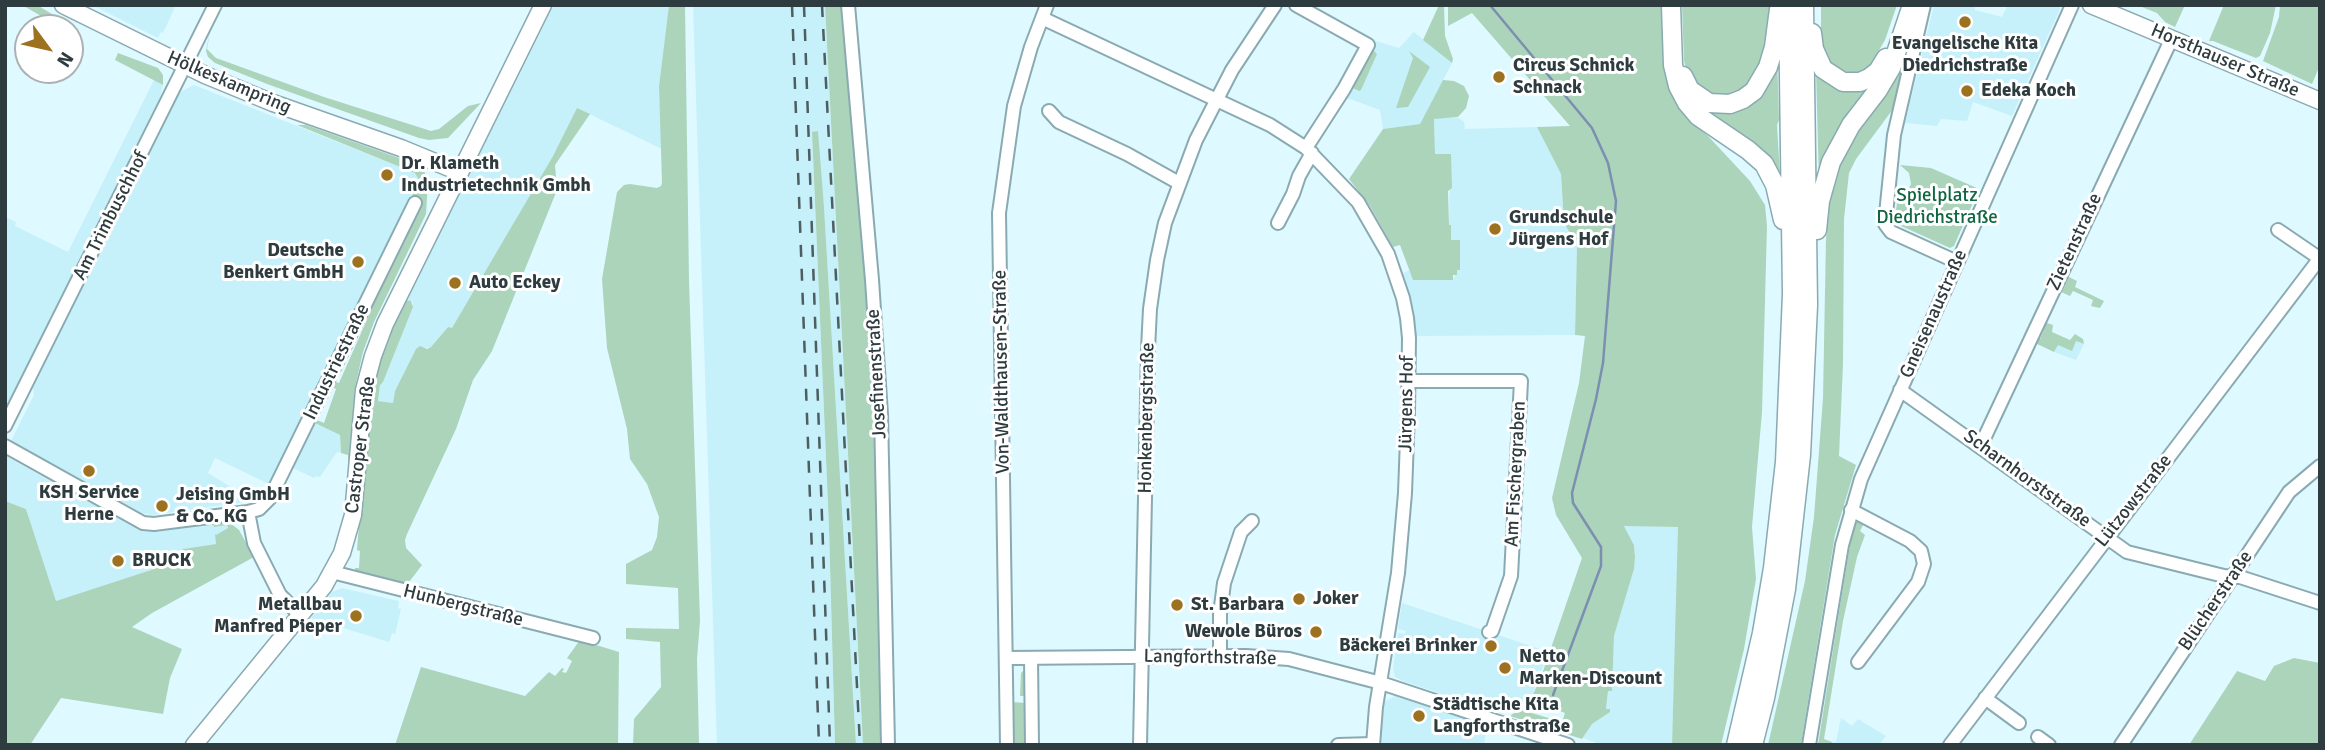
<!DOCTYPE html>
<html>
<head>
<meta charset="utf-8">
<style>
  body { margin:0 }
  #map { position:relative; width:2325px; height:750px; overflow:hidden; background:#def9ff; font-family:Signika,sans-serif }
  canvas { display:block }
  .frame { position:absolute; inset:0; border:7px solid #2f3c3f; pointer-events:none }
  .north { position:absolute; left:14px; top:14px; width:70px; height:70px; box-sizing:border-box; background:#fff; border:2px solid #acb1b2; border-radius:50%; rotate:123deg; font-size:19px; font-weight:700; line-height:28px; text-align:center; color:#2f3c3f }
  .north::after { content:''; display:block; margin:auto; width:24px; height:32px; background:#9c7120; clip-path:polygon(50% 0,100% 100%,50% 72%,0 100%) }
</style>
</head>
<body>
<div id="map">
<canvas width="2325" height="750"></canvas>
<div class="frame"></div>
<div class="north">N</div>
</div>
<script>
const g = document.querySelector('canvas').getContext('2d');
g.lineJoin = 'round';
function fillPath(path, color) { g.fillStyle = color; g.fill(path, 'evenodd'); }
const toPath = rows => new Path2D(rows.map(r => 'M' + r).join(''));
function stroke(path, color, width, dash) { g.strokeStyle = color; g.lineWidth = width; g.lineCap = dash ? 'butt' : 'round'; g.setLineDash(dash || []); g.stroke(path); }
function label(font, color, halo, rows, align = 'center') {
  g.font = font + ' Signika,sans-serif'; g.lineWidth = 6; g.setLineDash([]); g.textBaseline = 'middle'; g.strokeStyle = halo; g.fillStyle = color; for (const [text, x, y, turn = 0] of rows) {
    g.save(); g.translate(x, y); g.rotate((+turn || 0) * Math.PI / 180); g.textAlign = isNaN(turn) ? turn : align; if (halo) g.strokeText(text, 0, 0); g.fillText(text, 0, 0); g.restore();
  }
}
const built = toPath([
  [92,5,176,5,163,33,161,32,158,38],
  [554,5,669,5,659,86,662,149,577,108,553,156,452,329,448,327,431,347,416,349,395,391,393,403,378,401,380,384,383,382,413,307,413,302,407,300],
  [693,5,825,5,863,745,856,745,824,207,817,132,812,133,829,528,835,745,717,745],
  [1934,5,1975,5,1975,10,2002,17,2008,5,2059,5,2060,9,2012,116,1973,102,1967,121,1941,119,1937,126,1905,123],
  [1414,32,1452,63,1420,124,1383,129,1380,110,1350,99,1342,100,1376,41,1399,48],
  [154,80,163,85,160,97,5,408,5,217,16,222,15,226,68,252],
  [194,85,415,173,419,180,269,484,215,458,208,473,229,486,250,496,258,497,251,501,152,515,142,513,11,441,34,395,33,388,175,100,182,91],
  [1434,118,1459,118,1464,122,1465,129,1537,127,1561,174,1564,223,1577,245,1575,335,1415,336,1411,304,1403,273,1409,270,1414,280,1453,280,1457,270,1459,240,1451,240,1451,226,1449,225,1450,154,1435,154],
  [2076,341,2084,344,2076,360,2054,352,2058,345],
  [315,423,340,435,341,453,337,452,320,477,316,476,314,478,293,468],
  [5,456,141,531,156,532,213,523,214,527,227,525,228,528,216,535,216,544,183,549,174,559,164,560,154,569,56,601,26,509,5,501],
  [1624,525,1679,527,1672,745,1602,745,1583,738,1592,724,1610,712,1606,709,1608,691,1612,690,1614,636,1634,569,1635,557,1634,545],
  [342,588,399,601,398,608,401,609,395,634,392,633,389,642,311,618,332,592],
  [1402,603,1549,652,1529,703,1510,702,1506,704,1503,714,1403,681,1395,677,1393,669,1398,633,1405,634,1406,631,1398,629],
  [1395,696,1487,725,1484,745,1378,745,1382,703],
  [1841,718,1852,726,1858,719,1886,736,1879,745,1831,745,1832,742,1836,742]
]);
const green = toPath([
  [22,5,37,5,75,28,72,34,70,28,62,28],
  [669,5,685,5,689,280,700,621,697,659,699,745,633,745,634,719,661,687,660,642,626,639,626,628,679,629,678,588,626,584,626,564,652,550,657,537,659,517,647,484,630,459,627,429,607,348,602,279,617,192,624,185,630,184,657,188,661,186,662,183,659,86],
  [825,5,844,5,869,295,877,446,879,615,881,618,879,625,880,674,883,676,883,745,863,745],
  [1439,5,1444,5,1445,36,1453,59,1452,63,1423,40],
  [1448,5,1662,5,1663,47,1669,89,1675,102,1687,118,1708,136,1750,181,1765,205,1767,226,1762,412,1752,527,1756,579,1744,649,1721,745,1672,745,1678,527,1624,526,1634,545,1635,557,1634,569,1614,636,1612,691,1608,691,1606,709,1610,709,1610,712,1592,724,1582,739,1510,716,1518,710,1525,711,1562,722,1565,713,1546,705,1529,703,1541,677,1582,558,1556,515,1552,498,1579,383,1585,336,1575,335,1577,245,1564,223,1561,174,1537,127,1570,126,1472,13,1448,26],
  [1682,5,1772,5,1765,60,1750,86,1730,97,1715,97,1697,88,1686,69,1684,61],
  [1821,5,1897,5,1885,40,1868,69,1856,74,1845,72,1833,68,1821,55],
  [2137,5,2185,5,2175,27,2165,22,2157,13],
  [2224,5,2276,5,2270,33,2260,56,2256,58,2213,41,2209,41],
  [2280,5,2320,5,2320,65,2312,84,2263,61,2279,17],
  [1915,19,1896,105,1856,159,1849,173,1844,219,1843,364,1839,456,1856,465,1835,535,1801,745,1768,745,1805,581,1814,517,1823,398,1826,239,1829,202,1841,160,1862,124],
  [210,31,207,49,216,58,324,97,431,131,439,129,468,106,481,103,448,138,429,140,419,138,267,84,215,63,208,57,206,51],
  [1374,51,1377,54,1361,90,1359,91,1351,87,1369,52],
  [1409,51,1430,67,1408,107,1396,108,1413,58],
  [118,53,158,68,163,75,163,85,115,60],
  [1777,56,1779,120,1777,125,1780,176,1719,128,1688,92,1732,106],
  [1816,72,1876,79,1819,182],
  [1443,80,1454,81,1464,86,1469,96,1466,108,1458,117,1434,119,1435,154,1451,154,1452,188,1448,191,1449,225,1451,225,1451,240,1460,240,1460,270,1457,270,1457,275,1453,275,1453,280,1413,280,1400,245,1393,247,1370,206,1349,179,1383,129,1420,124],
  [577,108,590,114,555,165,557,190,492,351,473,380,456,429,407,534,405,540,406,548,422,565,406,586,355,572,355,568,359,568,360,551,357,550,369,395,381,350,405,300,411,301,413,307,383,382,380,385,378,401,393,403,395,391,416,349,420,346,427,349,431,347,448,327,452,328,553,156],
  [297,125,306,125,402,159,423,169,428,180,426,214,374,322,363,352,355,387,350,466,348,469,348,455,341,453,340,435,315,423,317,420,324,423,336,389,330,386,333,381,339,383,373,306,371,305,418,202,411,198,419,180,415,173],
  [818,131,824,207,856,745,835,745,829,528,812,132],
  [1900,165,1931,168,1979,189,1954,246,1950,248,1899,225,1895,218,1897,203,1908,191,1911,184,1909,173],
  [2069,277,2077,281,2075,287,2104,301,2100,308,2091,306,2093,300,2073,291,2070,296,2061,292,2065,278],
  [2047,323,2053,325,2052,332,2070,340,2075,334,2083,339,2084,344,2076,341,2072,351,2058,345,2054,352,2035,343,2037,338,2040,339,2044,330,2041,328,2044,324],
  [5,501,26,509,56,601,154,569,164,560,174,559,183,549,216,544,215,534,216,535,228,528,227,525,214,527,213,523,230,523,239,530,254,557,152,613,132,627,182,649,170,678,163,714,61,698,30,745,5,745],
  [1857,519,1865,521,1860,531,1865,535,1857,557,1843,621,1824,739,1832,742,1831,745,1818,745,1845,575,1853,527],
  [580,640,619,652,618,745,395,745,421,667,525,696,549,672,555,676,562,668,564,669,562,672,566,673,572,661,567,658],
  [2294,658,2320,663,2320,745,2189,745,2237,671,2265,681,2274,666],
  [1023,671,1027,671,1028,745,1013,745,1012,702,1026,703,1026,696,1020,696,1021,673]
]);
const stream = toPath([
  [1490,5,1592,128,1608,163,1616,201,1603,363,1596,399,1572,493,1573,503,1601,547,1601,566,1553,695]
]);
const minor = toPath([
  [848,5,872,280,881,414,888,745],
  [1296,5,1368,45,1344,89,1306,148],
  [1924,5,1894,135,1885,224,1891,232,1957,262],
  [1042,18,1270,125,1306,148,1358,202,1388,254,1403,298,1407,318,1409,338,1408,412,1405,493,1398,573,1376,707,1373,745],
  [1049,111,1059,122,1127,154,1179,183],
  [1278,223,1293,194,1299,176,1312,153],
  [2278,230,2319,258],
  [1409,381,1521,381,1511,576,1492,631,1489,632],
  [1900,390,2127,552,2224,576,2240,577,2320,603],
  [5,426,215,5],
  [1981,445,2171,40],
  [5,446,143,523,154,524,248,512,259,509,270,498,415,203],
  [1851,510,1910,541,1921,551,1924,564,1918,582,1858,662],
  [248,512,254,543,280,595,300,615],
  [332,572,593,638],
  [1220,657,1220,614,1224,583,1241,532,1252,521],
  [1007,658,1246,656,1289,659,1381,683,1568,745],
  [1031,658,1032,745],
  [1985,698,2019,723],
  [2038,737,2049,745],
  [1007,745,999,213,1014,106,1031,47,1047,5],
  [1140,745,1148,349,1150,309,1157,260,1165,223,1196,140,1232,70,1275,5],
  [1338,745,1373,744],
  [1809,745,1842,545,1861,479,2072,5],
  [1950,745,2320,258],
  [2121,745,2289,492,2320,466]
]);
const major = toPath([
  [63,5,205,75,273,103,401,148,459,172],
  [2091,5,2320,101],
  [194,745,324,586,342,553,353,515,364,390,373,356,385,324,543,5]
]);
const highway = toPath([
  [1671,5,1673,65,1678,86,1687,103,1698,116,1748,150,1764,164,1775,185,1783,220],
  [1812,33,1814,49,1823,69,1843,82,1860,82,1869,78,1878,71,1886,58],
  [1683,76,1690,90,1709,103,1730,104,1743,99,1754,91,1768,67,1774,47,1779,9],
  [1817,230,1820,201,1831,162,1851,125,1878,90,1891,68,1912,5],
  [1736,745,1762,633,1773,568,1785,462,1792,294,1788,5],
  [1753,745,1765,698,1786,589,1801,455,1808,305,1804,5]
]);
const rail = toPath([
  [792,5,819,745],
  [804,5,830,745],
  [822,5,860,745]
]);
const markers = [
  [1965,22,7,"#9c7120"],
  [1499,77,7,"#9c7120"],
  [1967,91,7,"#9c7120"],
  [387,175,7,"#9c7120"],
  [1495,229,7,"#9c7120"],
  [358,262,7,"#9c7120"],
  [455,283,7,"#9c7120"],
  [89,471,7,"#9c7120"],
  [162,506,7,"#9c7120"],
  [118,561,7,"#9c7120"],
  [1299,599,7,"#9c7120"],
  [1177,605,7,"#9c7120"],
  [356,616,7,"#9c7120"],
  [1316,632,7,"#9c7120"],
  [1491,646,7,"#9c7120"],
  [1505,668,7,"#9c7120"],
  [1419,716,7,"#9c7120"]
];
const poiNames = [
  ["Evangelische Kita",1965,44,"center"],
  ["Diedrichstraße",1965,66,"center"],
  ["Circus Schnick",1513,66],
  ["Schnack",1513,88],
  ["Edeka Koch",1981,91],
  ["Dr. Klameth",401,164],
  ["Industrietechnik Gmbh",401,186],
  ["Grundschule",1509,218],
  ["Jürgens Hof",1509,240],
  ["Deutsche",344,251,"right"],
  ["Benkert GmbH",344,273,"right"],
  ["Auto Eckey",469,283],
  ["KSH Service",89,493,"center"],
  ["Herne",89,515,"center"],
  ["Jeising GmbH",176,495],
  ["& Co. KG",176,517],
  ["BRUCK",132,561],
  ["Joker",1313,599],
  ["Metallbau",342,605,"right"],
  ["Manfred Pieper",342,627,"right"],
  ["St. Barbara",1191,605],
  ["Wewole Büros",1302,632,"right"],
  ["Bäckerei Brinker",1477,646,"right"],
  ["Netto",1519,657],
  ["Marken-Discount",1519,679],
  ["Städtische Kita",1433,705],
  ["Langforthstraße",1433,727]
];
const streetNames = [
  ["Horsthauser Straße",2225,61,23],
  ["Hölkeskampring",229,83,23],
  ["Am Trimbuschhof",111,216,-63],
  ["Zietenstraße",2075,242,-65],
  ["Gneisenaustraße",1934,314,-66],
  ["Industriestraße",337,362,-64],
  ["Von-Waldthausen-Straße",1002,372,-91],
  ["Josefinenstraße",877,374,-93],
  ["Jürgens Hof",1407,404,-89],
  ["Honkenbergstraße",1147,418,-89],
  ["Castroper Straße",361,445,-83],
  ["Am Fischergraben",1516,474,-87],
  ["Scharnhorststraße",2027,479,36],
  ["Lützowstraße",2134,501,-52],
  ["Blücherstraße",2216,601,-56],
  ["Hunbergstraße",463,606,14],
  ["Langforthstraße",1210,658,1]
];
const parkNames = [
  ["Spielplatz",1937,196],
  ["Diedrichstraße",1937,218]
];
fillPath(built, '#c6f1fb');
fillPath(green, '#abd4bb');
stroke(stream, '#7c8fb0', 2.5);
stroke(minor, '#8aaab1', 16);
stroke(major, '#8aaab1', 19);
stroke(highway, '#8aaab1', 21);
stroke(minor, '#fff', 12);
stroke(major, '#fff', 16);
stroke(highway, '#fff', 18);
stroke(rail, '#4d5d60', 2.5, [12, 12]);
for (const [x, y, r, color] of markers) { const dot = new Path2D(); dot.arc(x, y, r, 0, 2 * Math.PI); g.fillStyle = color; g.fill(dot); stroke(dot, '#fff', 2.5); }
label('bold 19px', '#2f3c3f', '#fff', poiNames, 'left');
label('19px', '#2f3c3f', '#fff', streetNames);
label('19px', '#0f6641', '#fff', parkNames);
</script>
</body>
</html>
